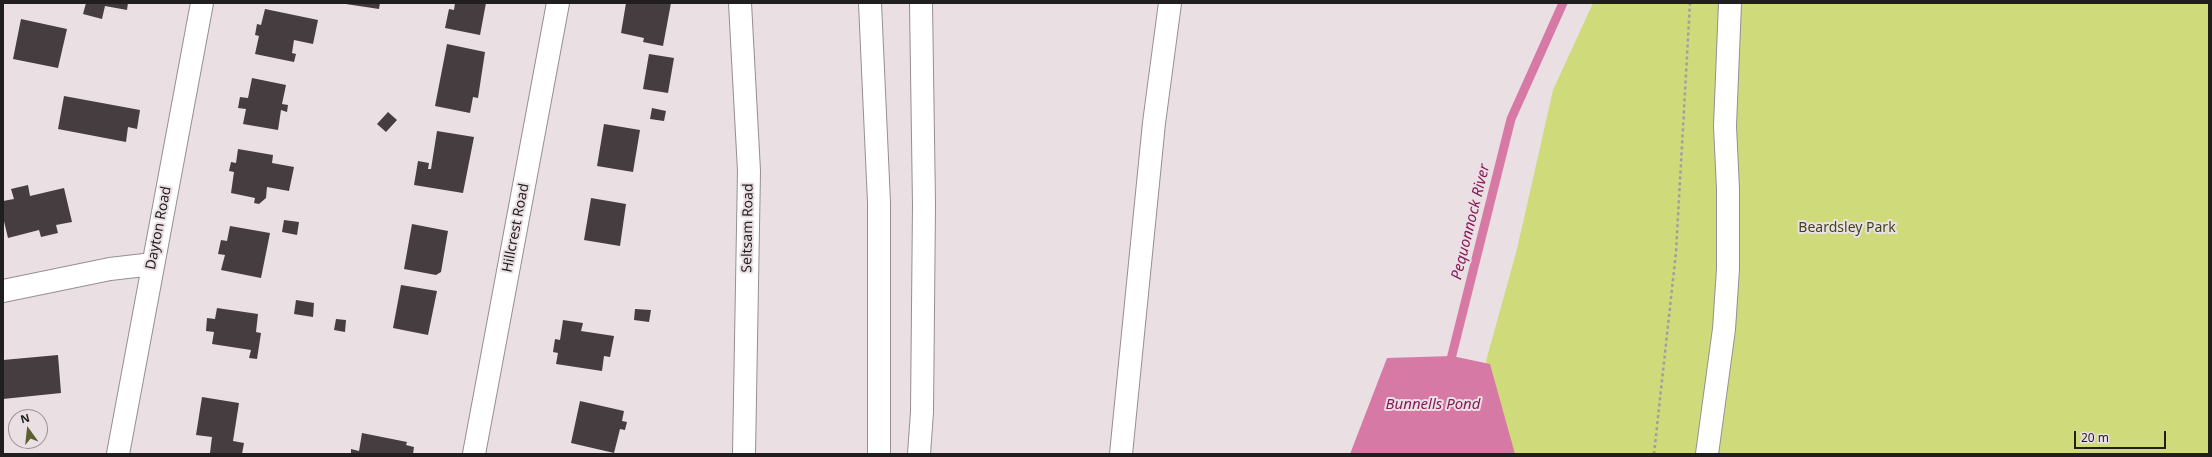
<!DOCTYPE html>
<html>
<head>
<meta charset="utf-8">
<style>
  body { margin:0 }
  #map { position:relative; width:2212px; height:457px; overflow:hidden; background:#eae0e4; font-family:"Noto Sans",sans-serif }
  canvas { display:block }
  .frame { position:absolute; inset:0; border:4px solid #211e1f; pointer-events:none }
  .north { position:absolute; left:8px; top:409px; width:40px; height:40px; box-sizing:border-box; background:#eae0e4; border:1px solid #9a9295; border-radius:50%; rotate:345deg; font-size:11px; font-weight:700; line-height:16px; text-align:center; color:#211e1f }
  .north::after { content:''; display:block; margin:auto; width:14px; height:18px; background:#5a5f2d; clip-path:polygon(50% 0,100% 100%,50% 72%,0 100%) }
  .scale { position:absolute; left:2074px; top:431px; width:92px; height:18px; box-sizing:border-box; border:2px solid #211e1f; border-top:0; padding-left:5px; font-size:12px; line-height:14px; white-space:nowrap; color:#211e1f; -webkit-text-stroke:3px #eae0e4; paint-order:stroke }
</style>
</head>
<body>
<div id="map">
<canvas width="2212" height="457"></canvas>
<div class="frame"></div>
<div class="north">N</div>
<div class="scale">20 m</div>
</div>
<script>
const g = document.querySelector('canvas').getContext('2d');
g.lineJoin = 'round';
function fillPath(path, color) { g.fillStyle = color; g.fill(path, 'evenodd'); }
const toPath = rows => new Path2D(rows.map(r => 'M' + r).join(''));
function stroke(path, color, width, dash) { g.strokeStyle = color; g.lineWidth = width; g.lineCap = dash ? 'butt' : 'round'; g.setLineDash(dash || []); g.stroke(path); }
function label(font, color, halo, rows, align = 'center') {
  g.font = font + ' "Noto Sans",sans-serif'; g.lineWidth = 4; g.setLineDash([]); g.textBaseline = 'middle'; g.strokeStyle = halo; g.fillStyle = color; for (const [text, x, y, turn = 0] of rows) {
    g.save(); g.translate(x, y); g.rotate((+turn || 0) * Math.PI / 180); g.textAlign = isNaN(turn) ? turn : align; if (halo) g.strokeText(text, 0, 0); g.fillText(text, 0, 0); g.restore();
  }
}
const green = toPath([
  [1593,3,2209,3,2209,454,1514,454,1486,361,1517,249,1553,90]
]);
const water = toPath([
  [1452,356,1490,364,1515,454,1350,454,1387,358]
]);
const stream = toPath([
  [1449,367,1511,119,1563,3]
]);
const building = toPath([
  [86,3,128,3,127,10,105,6,102,19,83,14],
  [339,3,380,3,379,9],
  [455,3,486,3,480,35,445,28,449,9,454,10],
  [626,3,671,3,663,46,643,42,644,38,621,33],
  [265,9,318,20,313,44,294,40,292,53,296,54,294,62,255,54,259,36,255,35,257,24,261,25],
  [21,19,67,29,58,68,13,59],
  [447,44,485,52,478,98,473,97,470,113,435,106],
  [649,54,674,58,668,93,643,89],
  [252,78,286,85,282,104,288,105,287,112,281,110,278,130,243,124,246,109,238,108,240,97,248,98],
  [64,96,140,110,137,129,128,127,126,142,58,129],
  [652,108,666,111,664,121,650,119],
  [388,112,397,120,386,132,377,124],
  [604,124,640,130,633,172,597,166],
  [437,131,474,137,463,193,414,185,418,161,429,163,428,169,431,169],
  [238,149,273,155,272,163,294,167,289,191,267,187,266,198,259,204,254,203,255,198,231,193,234,172,229,171,231,162,236,163],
  [28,185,30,196,64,188,72,222,56,225,58,233,41,237,39,230,8,238,3,217,3,201,14,199,11,189],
  [591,198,626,204,620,246,584,240],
  [284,220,299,222,297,235,282,232],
  [412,224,448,231,441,272,436,275,404,269],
  [230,226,270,233,261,278,221,270,225,255,218,254,221,240,227,241],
  [401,285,437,291,428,335,393,328],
  [296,300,314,303,313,317,294,314],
  [217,308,258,314,256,332,261,333,257,359,249,358,251,350,212,344,214,332,206,331,207,318,215,319],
  [635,309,651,310,649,322,634,320],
  [336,319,346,320,345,332,334,330],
  [563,320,583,323,581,331,614,336,610,357,604,356,602,371,556,364,558,353,553,352,555,339,560,340],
  [58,355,61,393,3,399,3,360],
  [202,397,239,403,233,441,244,443,242,454,210,453,212,437,196,435],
  [580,401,624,411,622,421,627,422,625,430,620,429,614,453,571,443],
  [362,433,407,442,406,445,414,447,413,454,351,454,351,449,359,451]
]);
const path = toPath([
  [1654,454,1676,252,1690,3]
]);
const minor = toPath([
  [3,291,110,269,153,264],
  [118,454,202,3],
  [474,454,558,3],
  [1707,454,1724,329,1728,269,1728,189,1725,126,1730,3]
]);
const major = toPath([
  [740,3,749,171,744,454]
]);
const highway = toPath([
  [870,3,879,203,879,454],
  [919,454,922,412,924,205,921,3],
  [1121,454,1154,123,1170,3]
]);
const streetNames = [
  ["Dayton Road",159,228,-79],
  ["Hillcrest Road",516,228,-79],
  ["Seltsam Road",748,228,-89]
];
const parkNames = [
  ["Beardsley Park",1847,228]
];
const waterNames = [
  ["Pequonnock River",1471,222,-76],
  ["Bunnells Pond",1433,405]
];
fillPath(green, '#cfda7b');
fillPath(water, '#d67aa5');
stroke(stream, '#d67aa5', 9);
fillPath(building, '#453d40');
stroke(minor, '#978e91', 24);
stroke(major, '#978e91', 24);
stroke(highway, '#978e91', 24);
stroke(path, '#a49da0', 2.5, [3, 3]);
stroke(minor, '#fff', 22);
stroke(major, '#fff', 22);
stroke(highway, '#fff', 22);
label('14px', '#211e1f', '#eae0e4', streetNames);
label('14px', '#3f4319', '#eae0e4', parkNames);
label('italic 15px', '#871a58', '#eae0e4', waterNames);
</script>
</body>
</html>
